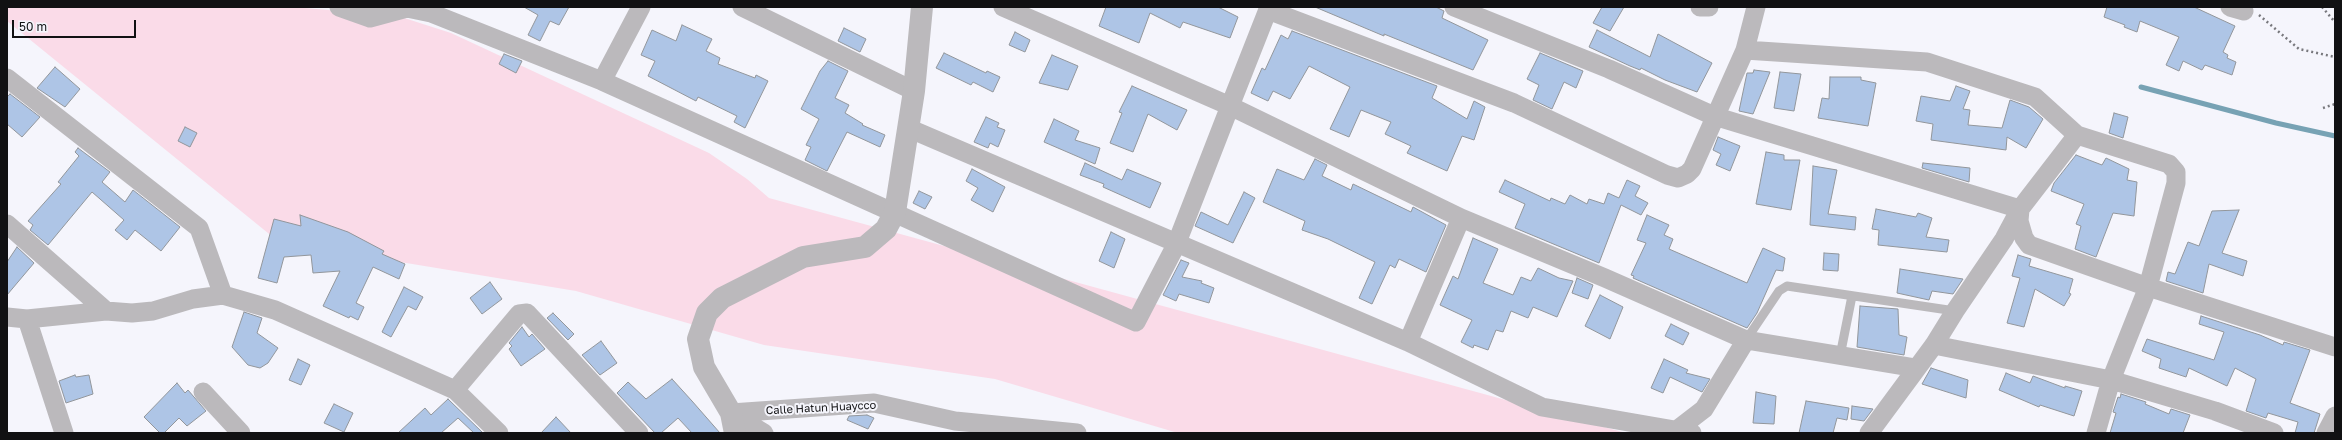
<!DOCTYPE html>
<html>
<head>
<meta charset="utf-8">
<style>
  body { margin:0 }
  #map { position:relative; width:2342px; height:440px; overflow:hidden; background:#f5f5fc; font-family:"Golos Text",sans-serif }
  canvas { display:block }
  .frame { position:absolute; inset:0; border:8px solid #111113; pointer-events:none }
  .scale { position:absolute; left:12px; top:20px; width:124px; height:18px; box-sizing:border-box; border:2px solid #111113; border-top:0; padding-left:5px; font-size:12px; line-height:14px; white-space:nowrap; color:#111113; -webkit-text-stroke:3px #f5f5fc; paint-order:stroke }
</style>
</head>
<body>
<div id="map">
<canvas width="2342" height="440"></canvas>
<div class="frame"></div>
<div class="scale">50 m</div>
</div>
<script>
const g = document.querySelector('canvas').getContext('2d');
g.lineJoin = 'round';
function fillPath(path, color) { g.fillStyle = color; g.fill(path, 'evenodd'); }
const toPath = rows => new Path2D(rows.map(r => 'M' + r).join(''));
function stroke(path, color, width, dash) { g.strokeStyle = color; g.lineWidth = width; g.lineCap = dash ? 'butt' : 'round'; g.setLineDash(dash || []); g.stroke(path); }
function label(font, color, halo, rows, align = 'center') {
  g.font = font + ' "Golos Text",sans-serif'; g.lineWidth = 4; g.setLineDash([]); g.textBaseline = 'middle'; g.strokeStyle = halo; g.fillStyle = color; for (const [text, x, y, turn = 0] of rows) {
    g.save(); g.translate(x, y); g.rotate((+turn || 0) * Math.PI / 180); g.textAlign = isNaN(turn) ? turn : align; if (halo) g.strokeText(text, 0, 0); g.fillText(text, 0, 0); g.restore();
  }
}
const green = toPath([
  [7,7,293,7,398,16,451,33,709,153,747,179,769,198,1626,433,1178,433,995,379,764,345,576,291,279,242,7,21]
]);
const stream = toPath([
  [2141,87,2276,123,2335,136]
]);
const building = toPath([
  [524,7,569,7,559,25,550,21,540,41,528,35,538,15,524,7],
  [1106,7,1218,7,1238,17,1230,38,1183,22,1180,28,1150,13,1139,43,1099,26,1106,7],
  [1315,7,1436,7,1444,11,1442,18,1488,40,1473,70,1384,34,1384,36,1315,7],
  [1602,7,1624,7,1610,31,1593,23,1602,7],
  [2107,7,2194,7,2235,26,2223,52,2228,55,2227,58,2236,62,2232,75,2205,65,2202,70,2183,61,2179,71,2166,65,2179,37,2140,21,2137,32,2124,27,2125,25,2104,17,2107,7],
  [682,25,712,39,706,51,720,58,718,64,755,78,756,75,768,81,745,128,734,122,737,116,698,97,696,101,648,76,655,61,641,55,652,30,676,41,682,25],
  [844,28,866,39,860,52,838,41,844,28],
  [1597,30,1650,57,1658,34,1712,63,1697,92,1665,80,1641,68,1640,70,1630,66,1589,47,1597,30],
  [1292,31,1437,86,1432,98,1467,119,1474,101,1485,107,1474,140,1462,136,1447,171,1407,153,1411,146,1385,134,1391,122,1361,110,1349,137,1330,129,1350,87,1309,66,1290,99,1273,91,1268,101,1251,93,1262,68,1265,70,1281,35,1288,39,1292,31],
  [1015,32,1030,40,1025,52,1009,45,1015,32],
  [944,53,986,73,987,71,1000,77,993,92,973,82,971,85,936,68,944,53],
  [1540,53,1583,71,1576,88,1564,82,1552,109,1533,100,1539,85,1527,79,1540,53],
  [504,54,522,61,516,73,499,64,504,54],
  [1052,55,1078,66,1068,90,1039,83,1052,55],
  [828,61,848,71,835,98,849,105,845,113,863,124,862,125,885,135,880,147,847,132,827,171,805,160,811,147,806,145,819,119,801,109,820,71,828,61],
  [55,67,80,89,65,107,37,88,55,67],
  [1754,70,1770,72,1753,114,1739,111,1747,73,1753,73,1754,70],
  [1780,72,1801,74,1794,111,1774,108,1780,72],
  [1830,77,1861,77,1861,80,1876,83,1868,126,1818,118,1822,98,1829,99,1830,77],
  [1132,86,1187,110,1177,130,1148,114,1133,152,1110,143,1122,113,1119,112,1132,86],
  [1956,86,1970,91,1963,109,1970,110,1968,125,2002,128,2010,100,2029,107,2043,119,2026,148,2007,137,2006,150,1931,140,1933,124,1916,121,1921,96,1950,101,1956,86],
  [10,94,40,117,22,137,7,124,7,97,10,94],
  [2114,113,2128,117,2123,138,2109,133,2114,113],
  [986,117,999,123,997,127,1005,130,998,147,990,143,988,148,974,142,986,117],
  [1054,119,1079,131,1075,140,1100,148,1095,164,1044,142,1054,119],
  [185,127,197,133,190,147,178,141,185,127],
  [1718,137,1740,146,1730,171,1716,165,1721,154,1713,150,1718,137],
  [78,148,110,172,102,182,125,202,133,190,180,227,161,251,135,230,127,240,115,230,124,220,92,192,48,245,30,230,33,225,28,221,61,184,58,182,79,156,75,152,78,148],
  [1766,152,1784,155,1784,160,1800,160,1791,210,1756,204,1766,152],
  [2076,155,2102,165,2106,158,2129,169,2127,180,2137,182,2134,216,2113,213,2096,257,2075,249,2081,226,2076,224,2084,204,2051,191,2054,183,2076,155],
  [1315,159,1327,165,1322,176,1351,190,1353,184,1411,212,1413,207,1446,225,1426,272,1399,259,1395,268,1390,265,1372,304,1359,298,1375,262,1328,239,1302,230,1305,221,1263,202,1277,169,1304,180,1315,159],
  [1085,163,1122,180,1127,169,1161,183,1150,208,1103,187,1104,184,1080,175,1085,163],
  [1923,163,1970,168,1969,182,1922,168,1923,163],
  [1813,166,1837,170,1828,214,1856,217,1855,230,1810,225,1813,166],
  [972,169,1005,187,993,212,971,200,978,188,966,181,972,169],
  [1505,180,1550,201,1551,198,1565,204,1570,195,1587,204,1589,199,1604,204,1608,193,1619,198,1627,180,1640,186,1635,196,1648,203,1641,215,1621,205,1599,263,1515,228,1525,204,1499,192,1505,180],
  [919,191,932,197,925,209,913,203,919,191],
  [1244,192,1255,198,1233,243,1195,226,1201,212,1228,225,1244,192],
  [1876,209,1916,217,1918,213,1932,218,1926,237,1949,240,1947,252,1878,245,1879,230,1872,229,1876,209],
  [2239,210,2222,253,2247,261,2243,276,2209,264,2203,293,2166,281,2168,272,2175,274,2188,242,2199,246,2212,211,2239,210],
  [300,215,348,232,384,251,382,254,405,264,399,279,373,267,356,303,364,307,358,320,350,316,349,318,323,306,340,271,313,273,311,255,284,257,277,283,258,278,274,219,301,226,300,215],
  [1647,215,1669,225,1664,235,1673,239,1669,249,1747,283,1763,248,1785,258,1783,271,1776,270,1757,313,1747,328,1633,278,1634,276,1631,275,1646,243,1637,240,1647,215],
  [1111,232,1125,239,1114,268,1099,261,1111,232],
  [1473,238,1498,249,1483,283,1513,295,1521,277,1531,281,1538,268,1559,278,1573,281,1557,317,1533,307,1528,318,1511,311,1503,332,1496,330,1488,350,1474,345,1473,348,1461,342,1472,320,1440,305,1453,276,1458,279,1473,238],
  [17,247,34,263,7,295,7,262,17,247],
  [1824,253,1839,254,1838,271,1823,270,1824,253],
  [2018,255,2031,259,2029,266,2073,279,2069,293,2071,294,2064,306,2035,289,2024,327,2007,323,2020,278,2012,276,2018,255],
  [1181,260,1189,263,1182,277,1202,281,1201,283,1214,288,1209,303,1179,294,1176,301,1163,295,1181,260],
  [1900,269,1963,279,1953,294,1932,291,1929,300,1897,293,1900,269],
  [1577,278,1593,285,1588,299,1572,293,1577,278],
  [490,282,502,299,482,314,470,298,490,282],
  [404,287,423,297,416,310,408,306,391,337,382,332,404,287],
  [1600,295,1623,307,1610,339,1585,326,1600,295],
  [1860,306,1898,309,1899,335,1907,337,1904,355,1857,347,1860,306],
  [244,312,262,318,257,333,278,348,268,363,260,368,248,365,232,347,244,312],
  [553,313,574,334,568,340,547,318,553,313],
  [2201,316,2260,335,2283,345,2284,342,2310,350,2290,403,2320,414,2314,433,2295,433,2298,422,2268,413,2266,418,2246,411,2256,379,2235,368,2227,386,2189,368,2186,377,2159,368,2161,359,2142,351,2147,339,2214,360,2224,332,2199,324,2201,316],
  [1671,324,1689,333,1683,345,1665,336,1671,324],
  [522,327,529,337,532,334,545,349,521,366,509,349,512,346,509,343,522,327],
  [601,341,617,363,600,375,582,355,601,341],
  [298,359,310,365,301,385,289,380,298,359],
  [1664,359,1688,370,1686,373,1710,379,1702,392,1670,377,1663,393,1651,388,1664,359],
  [1931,368,1968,380,1966,398,1922,384,1931,368],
  [2006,373,2030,383,2033,376,2065,388,2065,386,2082,391,2074,416,2040,405,2039,407,1999,390,2006,373],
  [75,375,76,377,89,375,93,394,66,403,59,381,75,375],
  [672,379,692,401,720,433,692,433,678,418,661,433,655,433,617,393,628,382,646,399,672,379],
  [177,383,185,393,188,390,206,411,187,426,179,418,164,433,160,433,144,417,177,383],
  [1756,392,1776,396,1774,424,1753,423,1756,392],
  [2121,394,2146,402,2145,404,2169,414,2171,409,2190,415,2183,433,2110,433,2116,413,2113,412,2118,397,2120,398,2121,394],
  [448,399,483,433,474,433,458,418,441,433,398,433,425,408,431,415,448,399],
  [1806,401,1849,408,1847,420,1837,418,1833,433,1799,433,1806,401],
  [334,404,353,413,344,432,324,423,334,404],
  [1852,406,1873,409,1864,421,1851,419,1852,406],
  [867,415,874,418,868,429,847,420,849,416,867,415],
  [556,417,571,433,541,433,556,417]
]);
const path = toPath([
  [2322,7,2335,22],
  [2259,15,2299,49,2335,57],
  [2323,108,2335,104]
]);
const service = toPath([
  [1746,340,1779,291,1787,286,1955,311],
  [1840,356,1852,296]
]);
const minor = toPath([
  [339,7,370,18],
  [375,7,370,18,407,8,431,13,602,81,1136,322,1176,245,1230,106,1461,218,1605,278,1746,340,1916,368],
  [742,7,914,91],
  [1003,7,1230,106,1269,7],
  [1454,7,1609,69,1714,116,2020,209,2019,221,2024,238,2029,245,2148,287,2335,347],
  [1700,7,1709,7],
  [2230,7,2244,11],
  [1268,10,1514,103,1667,175,1678,178,1687,174,1692,169,1745,50,1756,7],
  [1745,50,1927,62,2035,97,2077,135],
  [7,78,199,228,223,295],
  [602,81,641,7],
  [908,128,1408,342,1542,407,1692,433],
  [7,224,106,311,132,313,153,311,193,299,223,295,275,310,455,390,499,433],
  [7,317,27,319,106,311],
  [27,319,64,433],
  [1408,342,1461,218],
  [1934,345,2111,380,2215,411,2274,433],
  [455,390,519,314,527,313,639,433],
  [203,392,241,433],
  [731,413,874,403,955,421,1077,433],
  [731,413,764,433],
  [1678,429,1704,409,1746,340],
  [1869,433,1934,345,1955,311,2004,239,2020,209,2077,135,2169,164,2176,172,2176,183,2148,287,2111,380,2096,433],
  [2326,433,2335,416]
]);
const tertiary = toPath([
  [735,433,731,413,704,367,698,339,707,313,722,298,803,257,865,247,886,229,895,212,914,91,922,7]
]);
const streetNames = [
  ["Calle Hatun Huaycco",821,408,-3]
];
fillPath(green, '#fadbe8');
stroke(stream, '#77a2b4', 5);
fillPath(building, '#aec5e6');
stroke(building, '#92969b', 1);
stroke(path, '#78787d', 2.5, [2, 3]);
stroke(service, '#bbb9bc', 9);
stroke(minor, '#bbb9bc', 19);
stroke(tertiary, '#bbb9bc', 22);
label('11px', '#111113', '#f5f5fc', streetNames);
</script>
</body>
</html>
